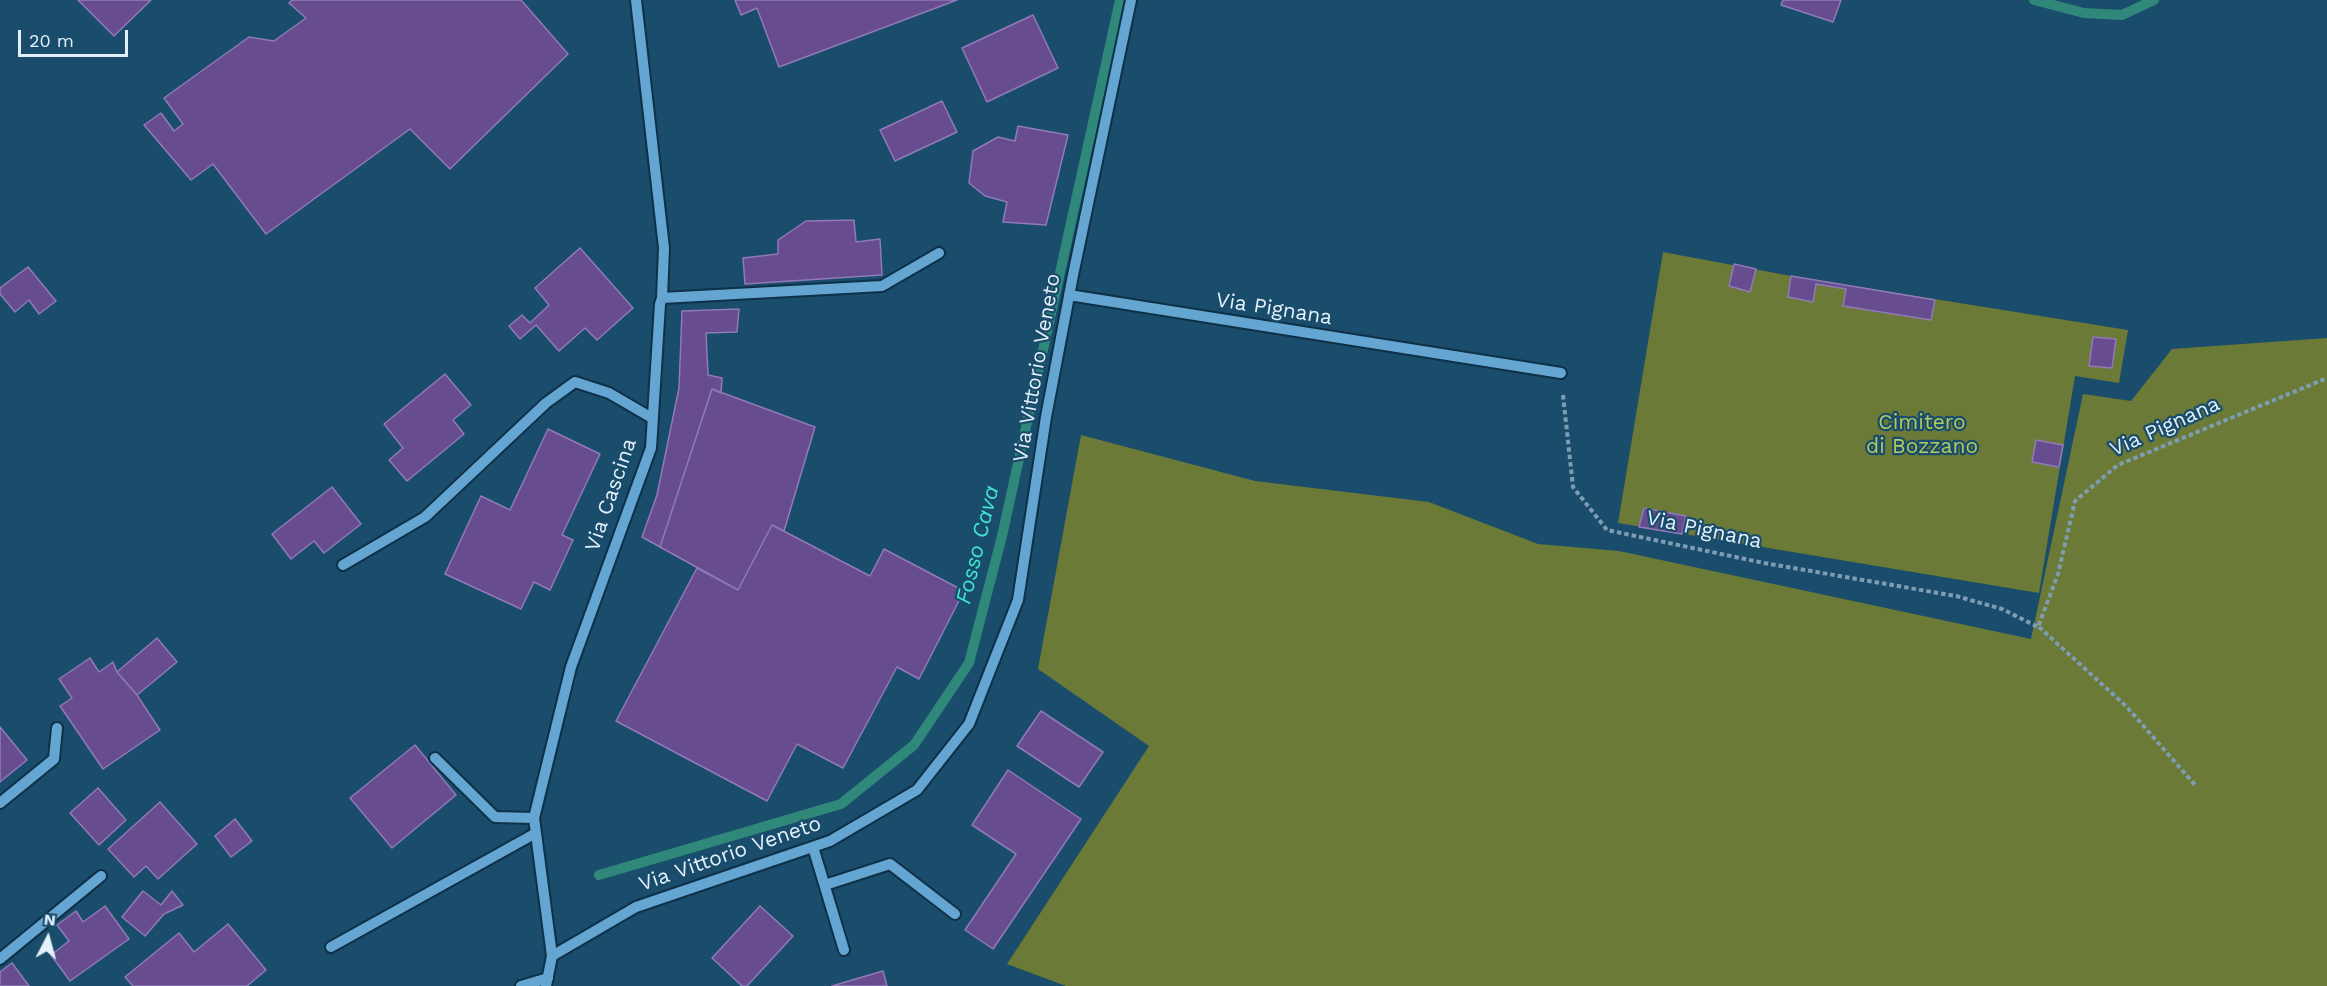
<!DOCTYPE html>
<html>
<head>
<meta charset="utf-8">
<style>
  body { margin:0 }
  #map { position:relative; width:2327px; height:986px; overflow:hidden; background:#1a4c6c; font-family:"Work Sans",sans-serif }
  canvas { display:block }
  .north { position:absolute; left:18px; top:908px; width:60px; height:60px; -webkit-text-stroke:4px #1a4c6c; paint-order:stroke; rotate:6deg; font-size:16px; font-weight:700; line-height:24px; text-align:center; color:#e3f0fa }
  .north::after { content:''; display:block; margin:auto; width:21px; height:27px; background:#e3f0fa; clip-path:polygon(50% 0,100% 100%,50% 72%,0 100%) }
  .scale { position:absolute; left:18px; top:30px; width:110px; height:27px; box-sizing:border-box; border:3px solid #e3f0fa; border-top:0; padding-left:8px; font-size:18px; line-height:21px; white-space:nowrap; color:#e3f0fa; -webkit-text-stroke:4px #1a4c6c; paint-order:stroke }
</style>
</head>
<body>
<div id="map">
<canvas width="2327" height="986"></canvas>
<div class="north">N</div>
<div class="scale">20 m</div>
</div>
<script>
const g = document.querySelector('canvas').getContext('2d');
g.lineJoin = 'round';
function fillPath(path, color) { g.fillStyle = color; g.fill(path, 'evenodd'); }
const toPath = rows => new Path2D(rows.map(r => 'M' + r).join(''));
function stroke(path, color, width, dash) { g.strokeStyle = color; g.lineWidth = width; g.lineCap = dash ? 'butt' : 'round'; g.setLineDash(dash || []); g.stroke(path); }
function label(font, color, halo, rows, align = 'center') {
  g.font = font + ' "Work Sans",sans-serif'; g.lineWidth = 4.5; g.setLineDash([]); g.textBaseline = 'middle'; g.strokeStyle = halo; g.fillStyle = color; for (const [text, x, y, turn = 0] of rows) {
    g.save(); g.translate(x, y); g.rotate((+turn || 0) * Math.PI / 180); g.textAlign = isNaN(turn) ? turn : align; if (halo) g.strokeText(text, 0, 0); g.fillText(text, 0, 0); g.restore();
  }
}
const green = toPath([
  [1663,252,1791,276,2128,330,2119,383,2075,376,2039,593,1618,523],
  [2327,338,2327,986,1066,986,1007,964,1149,746,1038,669,1081,435,1255,481,1429,502,1538,544,1619,551,2031,639,2083,394,2131,401,2172,349]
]);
const stream = toPath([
  [2034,0,2084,13,2122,15,2154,0],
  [599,875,841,804,914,745,969,663,1002,536,1120,0]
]);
const building = toPath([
  [78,0,151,0,114,36,78,0],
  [292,0,521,0,568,54,450,169,410,129,266,234,213,164,191,180,144,125,161,113,174,131,183,124,164,98,249,37,274,41,306,18,289,3,292,0],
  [735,0,957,0,779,67,757,8,741,15,735,0],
  [1783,0,1841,0,1833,22,1781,5,1783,0],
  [1033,15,1058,68,987,102,962,48,1033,15],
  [942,101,957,132,895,161,880,130,942,101],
  [1018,126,1068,135,1046,225,1003,222,1007,202,985,196,969,183,973,151,998,137,1015,141,1018,126],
  [854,220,856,242,880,239,882,275,745,284,743,258,778,254,778,240,806,221,854,220],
  [580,248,633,308,597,340,585,328,559,351,536,325,520,339,509,326,522,315,530,323,549,305,535,288,580,248],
  [1734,264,1756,269,1750,292,1729,286,1734,264],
  [28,267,56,301,39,314,29,300,15,312,0,294,0,288,28,267],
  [1791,276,1935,300,1931,320,1843,306,1846,289,1816,284,1813,302,1788,297,1791,276],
  [739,309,737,332,706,333,708,375,722,378,721,393,712,389,660,547,642,537,657,495,679,388,682,311,739,309],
  [2093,337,2116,339,2112,368,2089,366,2093,337],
  [445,374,471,405,453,420,464,434,407,481,389,460,403,448,384,424,445,374],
  [712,389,815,427,784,531,772,525,738,590,660,547,712,389],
  [548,429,600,454,562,535,573,540,550,590,534,582,521,609,445,574,481,496,510,510,548,429],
  [2036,440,2063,445,2059,467,2032,462,2036,440],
  [332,487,361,524,324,553,314,541,291,559,272,534,332,487],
  [1644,508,1686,516,1682,534,1639,527,1644,508],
  [772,525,870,576,884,549,964,591,919,679,897,667,843,768,797,744,767,801,616,721,697,568,738,590,772,525],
  [157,638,177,662,137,695,117,672,157,638],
  [90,658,99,672,113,662,117,672,137,695,160,730,103,769,60,706,72,698,59,679,90,658],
  [1041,711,1103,752,1079,787,1017,746,1041,711],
  [0,727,27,760,0,782,0,727],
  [415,745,456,795,392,848,350,798,415,745],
  [1008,770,1081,819,993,949,965,930,1016,854,972,825,1008,770],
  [98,788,126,820,99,845,70,813,98,788],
  [160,802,197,844,158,879,146,866,134,877,108,849,160,802],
  [235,819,252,841,231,857,215,836,235,819],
  [143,891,161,905,172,891,183,905,164,914,145,936,122,917,143,891],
  [105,906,129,939,70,981,51,955,69,941,57,925,76,911,83,922,105,906],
  [760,906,793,936,747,986,742,986,712,958,760,906],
  [228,924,266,970,247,986,133,986,125,977,179,933,194,952,228,924],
  [12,963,29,986,0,986,0,972,12,963],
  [883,971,887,986,832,986,883,971]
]);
const path = toPath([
  [1563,395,1573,487,1607,530,1764,563,1956,596,2002,609,2038,627,2058,574,2075,501,2118,465,2327,378],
  [2039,627,2126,706,2196,786]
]);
const minor = toPath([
  [1069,295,1561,373],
  [662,298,882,286,939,253],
  [343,565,425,517,546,403,575,382,609,393,652,418],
  [435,758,495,817,534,818],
  [0,803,54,759,57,728],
  [813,847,844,950],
  [825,885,890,864,955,914],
  [331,947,536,833],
  [552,956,534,818,571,667,651,448,660,304,662,298,664,248,636,0],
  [0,959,101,876],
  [521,986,548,978],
  [546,986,552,956,636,907,830,841,917,790,969,724,1018,600,1046,417,1073,275,1131,0]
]);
const streetNames = [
  ["Via Pignana",1274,309,9],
  ["Via Vittorio Veneto",1037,368,-80],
  ["Via Pignana",2165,427,-24],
  ["Via Cascina",611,495,-71],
  ["Via Pignana",1704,530,12],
  ["Via Vittorio Veneto",730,854,-19]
];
const parkNames = [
  ["Cimitero",1922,423],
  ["di Bozzano",1922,447]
];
const waterNames = [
  ["Fosso Cava",978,545,-76]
];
fillPath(green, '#6b7a36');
stroke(stream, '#2f8879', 10);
fillPath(building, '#674d90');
stroke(building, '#907ab8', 1.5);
stroke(minor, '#0e3147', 14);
stroke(path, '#7e9db2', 4, [4.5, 3]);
stroke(minor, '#65a5d2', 10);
label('21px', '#e3f0fa', '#1a4c6c', streetNames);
label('21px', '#b2cb5e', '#1a4c6c', parkNames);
label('italic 22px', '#3fe6cd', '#1a4c6c', waterNames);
</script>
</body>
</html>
